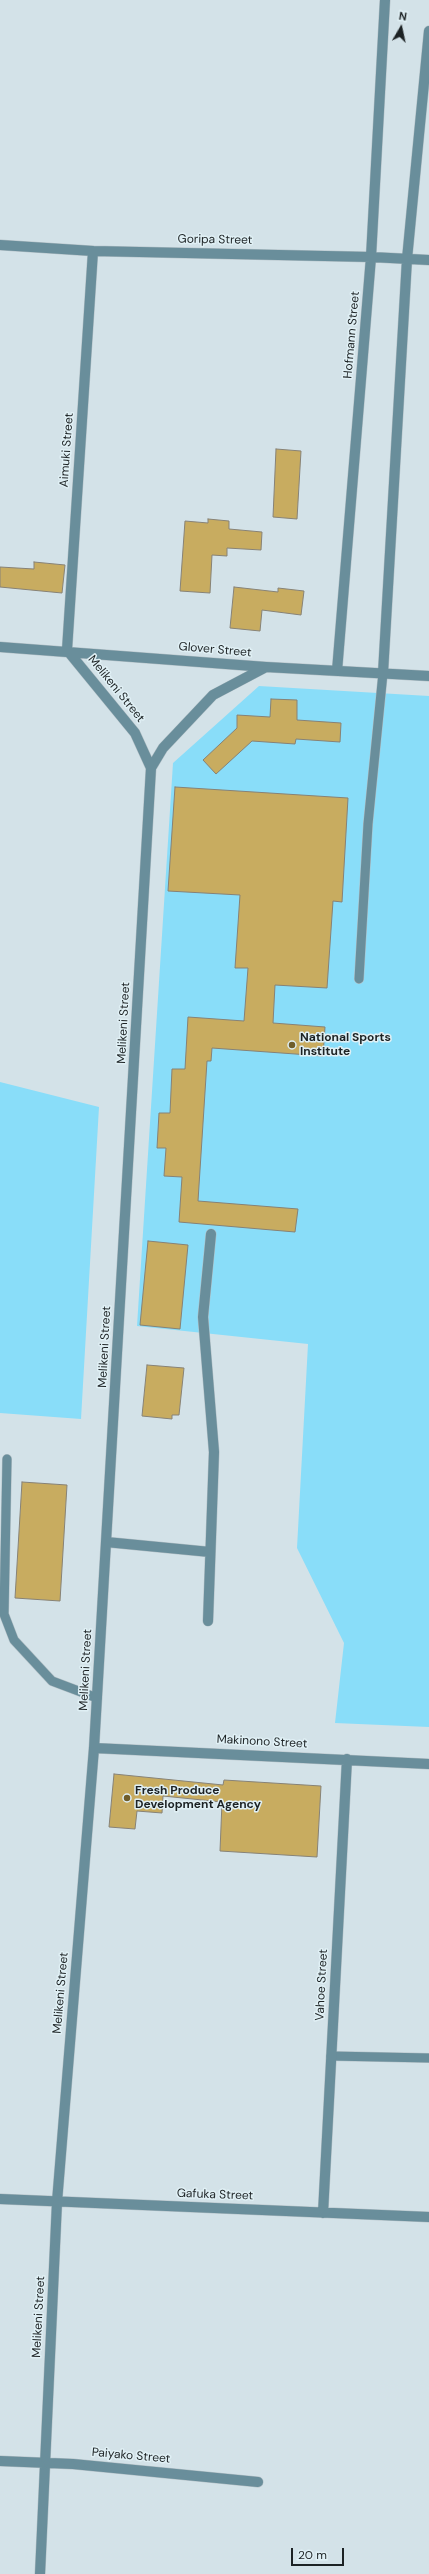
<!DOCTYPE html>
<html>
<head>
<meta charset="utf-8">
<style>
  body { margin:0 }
  #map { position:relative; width:429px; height:2574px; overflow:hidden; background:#d3e2e8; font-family:"DM Sans",sans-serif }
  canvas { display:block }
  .north { position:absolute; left:381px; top:8px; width:40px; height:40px; -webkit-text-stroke:3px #e0f0f5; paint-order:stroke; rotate:9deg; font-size:11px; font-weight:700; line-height:16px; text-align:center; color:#1c2224 }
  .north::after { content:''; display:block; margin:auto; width:14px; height:18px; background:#1c2224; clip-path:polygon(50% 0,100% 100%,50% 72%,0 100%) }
  .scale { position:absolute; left:291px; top:2548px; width:53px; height:18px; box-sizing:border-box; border:2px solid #1c2224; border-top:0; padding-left:5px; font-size:12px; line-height:14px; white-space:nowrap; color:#1c2224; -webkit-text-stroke:3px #e0f0f5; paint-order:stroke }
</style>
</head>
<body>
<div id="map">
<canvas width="429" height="2574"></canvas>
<div class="north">N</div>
<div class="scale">20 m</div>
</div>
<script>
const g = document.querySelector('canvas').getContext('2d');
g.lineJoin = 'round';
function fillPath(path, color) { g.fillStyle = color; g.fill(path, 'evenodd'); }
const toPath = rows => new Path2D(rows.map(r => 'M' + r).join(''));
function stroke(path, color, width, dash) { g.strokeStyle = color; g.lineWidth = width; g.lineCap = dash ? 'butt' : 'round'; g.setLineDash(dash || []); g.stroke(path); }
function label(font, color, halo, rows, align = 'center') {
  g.font = font + ' "DM Sans",sans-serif'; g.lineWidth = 3; g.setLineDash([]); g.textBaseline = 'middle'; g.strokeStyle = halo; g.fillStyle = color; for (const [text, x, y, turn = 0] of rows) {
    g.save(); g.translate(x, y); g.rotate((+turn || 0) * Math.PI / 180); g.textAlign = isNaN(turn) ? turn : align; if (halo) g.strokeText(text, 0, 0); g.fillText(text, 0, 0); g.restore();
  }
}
const green = toPath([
  [259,686,429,696,429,1727,335,1723,344,1643,297,1548,308,1344,137,1326,173,763],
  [0,1082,99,1107,81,1419,0,1413]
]);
const building = toPath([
  [276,449,301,451,297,519,273,517,276,449],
  [208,519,229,521,229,529,262,532,261,550,227,548,227,556,212,555,210,593,180,591,185,521,208,523,208,519],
  [34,562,65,565,62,593,0,587,0,567,34,569,34,562],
  [234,587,278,592,278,588,304,591,301,615,262,610,260,631,230,628,234,587],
  [271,699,297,700,297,720,341,723,340,742,296,739,295,744,252,741,216,774,203,760,237,728,237,715,270,717,271,699],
  [175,787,348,798,342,902,333,901,327,988,275,985,273,1023,325,1027,323,1056,212,1048,211,1061,207,1061,198,1201,298,1209,295,1232,179,1222,182,1177,164,1176,166,1148,157,1148,159,1113,170,1113,172,1069,185,1069,188,1017,244,1021,248,968,235,968,240,895,168,891,175,787],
  [148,1241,188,1245,180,1329,140,1325,148,1241],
  [147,1365,184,1368,179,1415,172,1415,172,1419,142,1416,147,1365],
  [22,1482,67,1485,60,1601,15,1598,22,1482],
  [114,1774,223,1785,224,1780,321,1786,317,1857,220,1851,222,1802,163,1796,162,1813,137,1811,135,1829,109,1827,114,1774]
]);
const lane = toPath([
  [359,979,368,824,383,673],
  [7,1459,4,1614,14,1640,52,1681,97,1698],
  [331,2056,429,2058]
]);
const street = toPath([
  [0,245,93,251,371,257,429,260],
  [93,251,67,650,135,733,151,768],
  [0,647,266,667,429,676],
  [337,671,371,257,385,0],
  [383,673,407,259,429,31],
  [106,1542,210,1552],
  [208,1621,214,1452,203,1317,211,1234],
  [94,1748,429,1764],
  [0,2199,429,2217],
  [323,2213,347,1759],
  [0,2461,73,2464,258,2482],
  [40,2574,57,2202,94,1748,151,768,163,748,213,695,266,667]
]);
const markers = [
  [292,1045,4,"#6f5d2b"],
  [127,1798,4,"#6f5d2b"]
];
const streetNames = [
  ["Goripa Street",215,240,1],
  ["Hofmann Street",352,335,-85],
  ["Aimuki Street",67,450,-86],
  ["Glover Street",215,650,5],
  ["Melikeni Street",116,689,51],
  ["Melikeni Street",124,1023,-87],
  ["Melikeni Street",105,1347,-87],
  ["Melikeni Street",86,1670,-87],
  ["Makinono Street",262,1742,3],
  ["Vahoe Street",322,1985,-87],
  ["Melikeni Street",61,1993,-85],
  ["Gafuka Street",215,2195,2],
  ["Melikeni Street",39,2317,-87],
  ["Paiyako Street",131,2456,5]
];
const poiNames = [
  ["National Sports",300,1038],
  ["Institute",300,1052],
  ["Fresh Produce",135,1791],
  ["Development Agency",135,1805]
];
fillPath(green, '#89ddf9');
fillPath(building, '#c8ac60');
stroke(building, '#878276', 1);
stroke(lane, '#b2bfc5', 10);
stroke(street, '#b2bfc5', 11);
stroke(lane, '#698e9b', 9);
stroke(street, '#698e9b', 10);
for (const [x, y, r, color] of markers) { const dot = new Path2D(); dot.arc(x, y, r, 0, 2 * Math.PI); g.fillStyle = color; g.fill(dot); stroke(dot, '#e0f0f5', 1.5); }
label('12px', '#1c2224', '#e0f0f5', streetNames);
label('bold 12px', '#1c2224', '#e0f0f5', poiNames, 'left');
</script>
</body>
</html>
